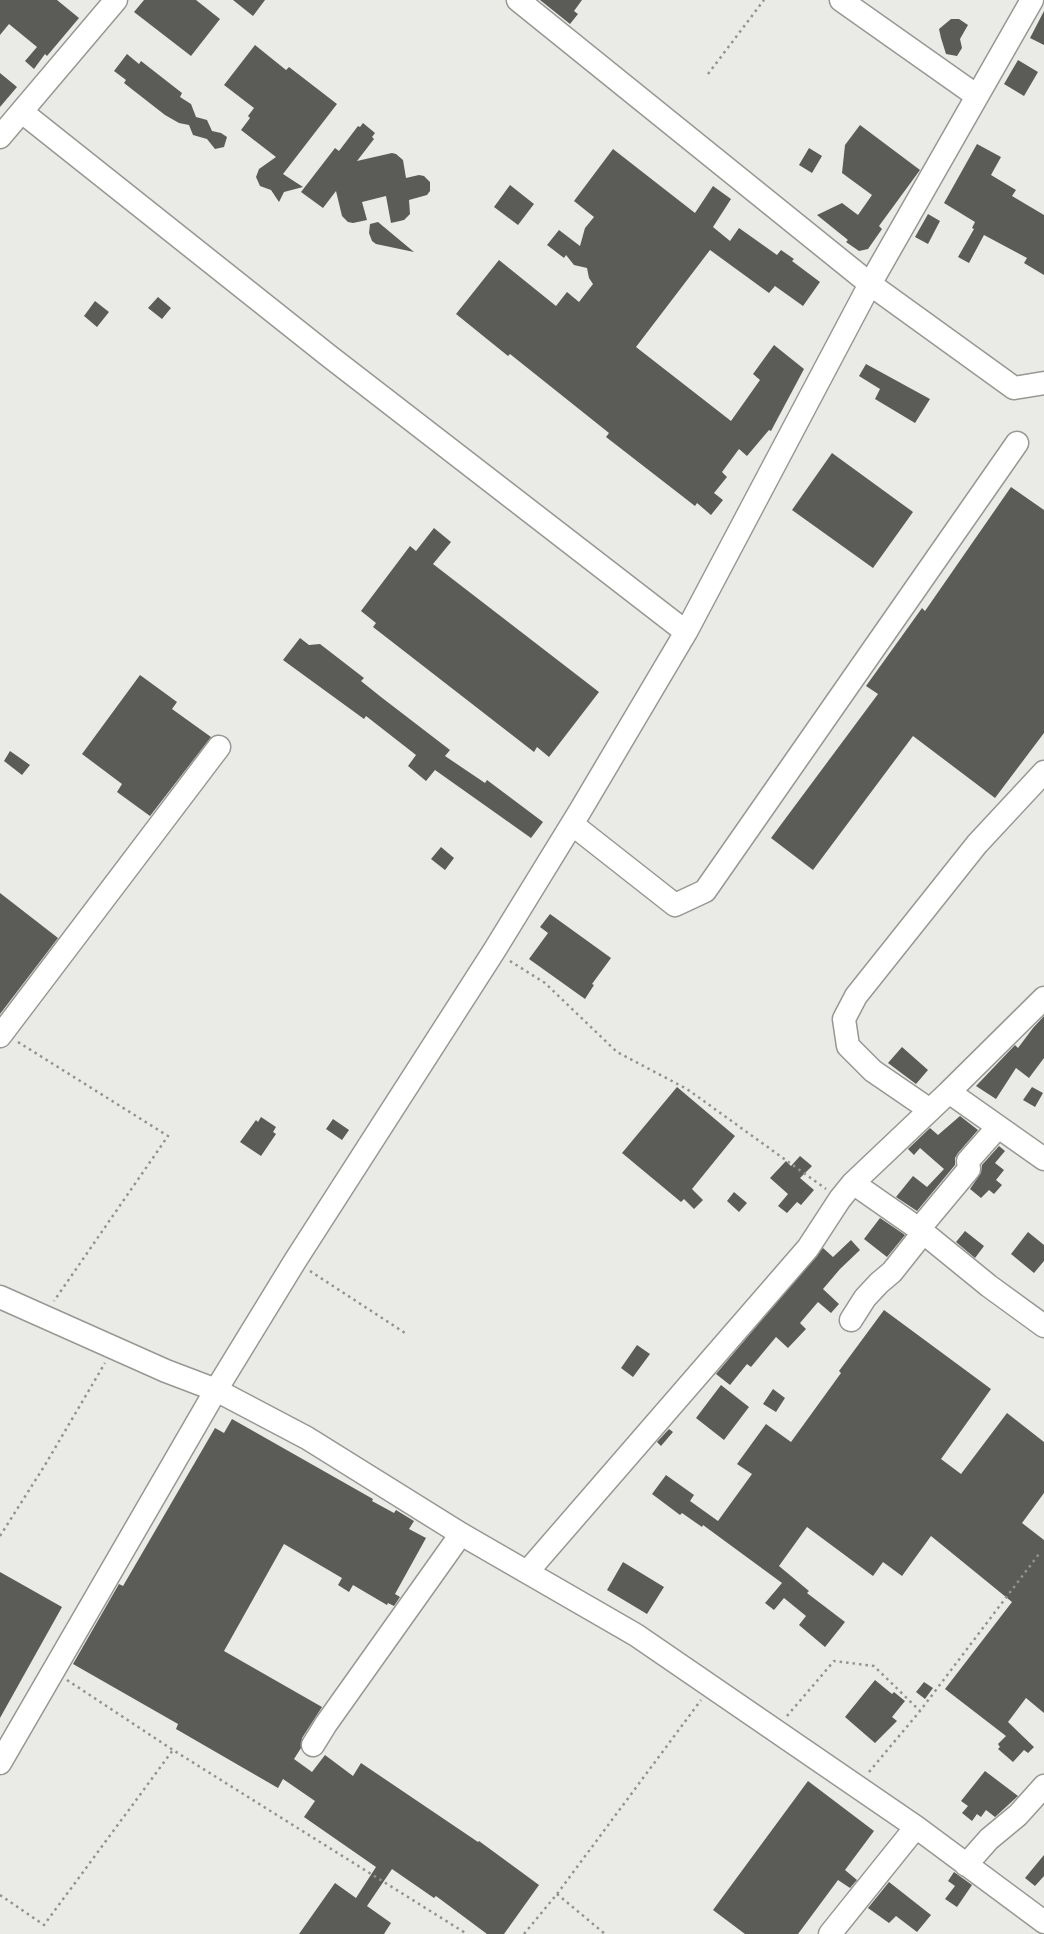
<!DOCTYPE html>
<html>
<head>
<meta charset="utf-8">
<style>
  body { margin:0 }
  canvas { display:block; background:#eaebe6 }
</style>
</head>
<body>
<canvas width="1044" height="1934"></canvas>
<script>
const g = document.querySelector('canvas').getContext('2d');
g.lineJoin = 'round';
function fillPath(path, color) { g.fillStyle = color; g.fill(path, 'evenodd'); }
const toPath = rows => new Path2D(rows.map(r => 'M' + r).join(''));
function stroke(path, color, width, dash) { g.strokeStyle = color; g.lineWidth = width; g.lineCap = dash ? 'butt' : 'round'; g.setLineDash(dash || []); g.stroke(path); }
const building = toPath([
  [0,0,57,0,79,18,47,56,45,54,34,69,25,61,37,47,9,24,0,35],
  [144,0,196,0,220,19,191,56,134,12],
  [233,0,265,0,253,16],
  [540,0,582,0,574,11,578,14,570,24],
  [1044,11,1044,45,1030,38],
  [951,19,959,19,968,25,960,39,962,48,957,56,946,54,941,38,939,29],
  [255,45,286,70,289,67,337,104,283,174,303,187,284,192,279,202,271,190,260,186,256,177,259,169,276,157,241,130,250,118,248,116,254,108,224,85],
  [127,54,139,64,141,61,182,93,180,97,191,104,196,117,207,120,212,131,221,133,227,137,224,147,215,149,207,139,193,135,189,125,179,123,165,115,124,83,126,80,114,71],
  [1018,60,1038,72,1024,96,1004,84],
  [0,73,17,87,0,107],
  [363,123,375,133,372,137,374,139,357,161,392,153,396,154,403,160,406,178,419,175,424,176,430,182,430,191,427,195,409,200,410,214,404,220,391,223,386,196,362,202,367,220,353,223,348,222,342,216,336,191,323,208,301,192,335,148,339,151,358,126,360,127],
  [860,125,920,170,879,226,882,229,868,249,859,251,846,242,848,240,817,215,842,203,858,215,872,195,842,173,845,145],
  [977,144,1001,157,991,175,1016,190,1012,196,1044,215,1044,275,1024,263,1027,258,984,235,969,263,958,257,974,229,972,228,975,222,944,203],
  [809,148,822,156,812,173,799,165],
  [613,149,695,213,713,186,731,199,713,227,730,241,739,228,777,255,781,250,794,259,792,261,820,282,803,306,775,286,769,293,710,250,636,347,731,421,760,380,753,374,774,345,804,369,771,431,769,430,747,456,739,449,722,472,727,477,714,493,723,500,711,515,697,503,695,506,606,437,609,433,510,354,508,356,456,314,499,260,556,306,567,292,579,302,593,284,589,278,587,268,574,265,566,255,564,258,547,245,559,230,580,246,585,228,594,217,574,201],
  [510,185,534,204,518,225,494,207],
  [928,214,940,221,928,244,915,237],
  [378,222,414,252,376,244,372,241,369,233,370,224],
  [158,297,171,308,162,319,148,308],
  [95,301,109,312,97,327,84,316],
  [866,364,930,399,915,423,875,399,880,389,859,376],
  [832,453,913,512,873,568,792,510],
  [1011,487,1044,510,1044,733,995,798,913,736,813,870,771,838,878,694,866,686,922,608,925,611],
  [434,528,451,542,433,564,599,692,549,757,537,747,534,752,373,627,376,623,361,611,410,546,416,551],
  [300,638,309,645,320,644,364,678,361,681,381,697,450,750,445,756,485,783,487,780,543,822,531,838,435,770,426,781,408,766,416,755,366,716,364,719,283,660],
  [140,675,177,702,172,709,211,737,150,816,117,792,122,784,82,754],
  [10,751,30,765,22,775,4,761],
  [441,847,454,858,445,870,431,859],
  [0,893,58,938,0,1014],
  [550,914,611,958,592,984,594,985,585,999,529,959,548,933,540,927],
  [1044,1016,1044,1058,1029,1078,1016,1068,996,1099,976,1086,1015,1045,1018,1048,1033,1028],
  [902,1047,928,1070,916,1084,888,1063],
  [677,1087,735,1136,692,1189,703,1200,694,1209,684,1199,681,1202,622,1153],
  [1032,1087,1043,1093,1035,1107,1023,1100],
  [960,1116,978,1130,958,1153,955,1158,955,1165,917,1211,896,1197,913,1176,927,1187,944,1169,920,1148,914,1155,908,1149,930,1128,938,1135],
  [261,1117,276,1127,273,1132,276,1134,261,1156,240,1142,256,1120,258,1122],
  [333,1119,349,1130,342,1140,326,1129],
  [999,1146,1005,1151,995,1163,1004,1170,996,1180,1002,1185,994,1194,989,1190,981,1198,970,1189,981,1173,982,1165],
  [800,1156,812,1166,800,1178,814,1190,801,1205,797,1202,787,1213,778,1206,788,1194,770,1178,786,1161,791,1166],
  [734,1192,747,1203,739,1212,727,1201],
  [880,1218,905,1235,887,1257,864,1239],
  [965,1231,984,1246,975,1258,956,1242],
  [1028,1232,1044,1245,1044,1261,1034,1273,1011,1254],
  [851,1240,860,1250,840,1269,823,1289,839,1304,831,1313,818,1302,800,1323,806,1329,788,1348,776,1337,751,1367,747,1364,730,1385,716,1374,823,1248,833,1257],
  [884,1310,991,1389,941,1459,961,1474,1007,1413,1044,1442,1044,1493,1022,1523,1044,1540,1044,1713,1026,1698,1008,1722,1034,1747,1028,1753,1024,1750,1013,1762,998,1749,1000,1747,998,1744,1006,1736,945,1689,1012,1602,931,1536,902,1576,883,1562,873,1576,807,1527,779,1566,809,1591,807,1593,845,1622,825,1647,799,1625,806,1616,784,1598,774,1610,765,1603,782,1583,703,1525,702,1527,682,1513,680,1515,652,1494,666,1475,694,1495,690,1501,718,1521,752,1474,737,1464,766,1424,791,1442,841,1373,839,1371],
  [637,1345,650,1354,633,1377,621,1368],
  [721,1385,749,1407,724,1440,696,1418],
  [773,1389,785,1398,776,1412,763,1404],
  [232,1419,373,1499,372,1501,394,1513,396,1510,414,1521,409,1529,426,1538,395,1594,400,1597,394,1606,388,1603,387,1605,353,1585,349,1592,338,1585,342,1578,284,1544,224,1651,322,1707,302,1738,301,1748,294,1759,312,1772,325,1755,353,1776,361,1763,478,1842,479,1841,539,1885,504,1934,487,1934,436,1896,434,1898,392,1869,367,1906,391,1923,384,1934,299,1934,335,1883,356,1898,376,1867,304,1817,315,1801,283,1779,278,1788,176,1729,178,1724,73,1664,119,1584,123,1586,215,1428,224,1433],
  [669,1429,673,1432,661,1446,657,1442],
  [623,1562,664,1587,647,1614,607,1590],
  [0,1572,62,1607,0,1718],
  [875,1680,892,1694,894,1692,905,1701,892,1717,897,1721,875,1743,845,1717],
  [924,1682,933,1688,925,1699,916,1692],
  [985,1771,1018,1796,995,1817,986,1810,981,1817,977,1814,972,1821,962,1813,968,1806,961,1801],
  [808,1781,874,1831,845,1870,857,1880,850,1888,838,1880,798,1934,745,1934,713,1910],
  [1044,1855,1044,1876,1035,1886,1025,1878],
  [954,1872,972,1885,957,1907,945,1899,955,1886,948,1881],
  [889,1882,931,1915,917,1932,896,1916,889,1923,868,1908]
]);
const path = toPath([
  [708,74,764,0],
  [510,961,545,983,617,1052,687,1089,826,1189],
  [18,1042,168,1136,54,1301],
  [310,1271,405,1333],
  [0,1536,45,1465,105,1363],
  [67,1680,173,1750,467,1934],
  [787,1716,834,1661,874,1666,920,1711],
  [869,1772,920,1711,1039,1554],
  [557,1894,605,1934],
  [0,1895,44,1925,173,1750],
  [524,1934,557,1894,701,1700]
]);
const minor = toPath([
  [518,0,870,284,1014,388,1044,383],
  [841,0,977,96],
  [22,112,329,356,686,632],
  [0,137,116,0],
  [572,824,675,905,705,891,1017,443],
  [0,1036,219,747],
  [949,1092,1044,998],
  [930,1110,873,1071,848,1046,844,1019,856,996,977,844,1044,772],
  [853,1183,919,1229,989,1286,1044,1326],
  [0,1297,166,1371,216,1390,307,1438,461,1534,636,1635,916,1827,1044,1922],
  [851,1320,865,1298,879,1283,892,1272,919,1238,919,1229,969,1169,968,1161,998,1127],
  [528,1571,808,1248,840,1199,853,1183,949,1092,1044,1159],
  [313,1745,326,1724,461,1534],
  [0,1763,216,1390,295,1261,494,951,580,811,686,632,870,284,1032,0],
  [966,1865,989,1839,1018,1815,1044,1786],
  [830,1934,916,1827]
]);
fillPath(building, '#5b5b57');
stroke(minor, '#979793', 25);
stroke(path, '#92938f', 2.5, [2.5, 4]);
stroke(minor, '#fff', 22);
</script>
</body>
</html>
